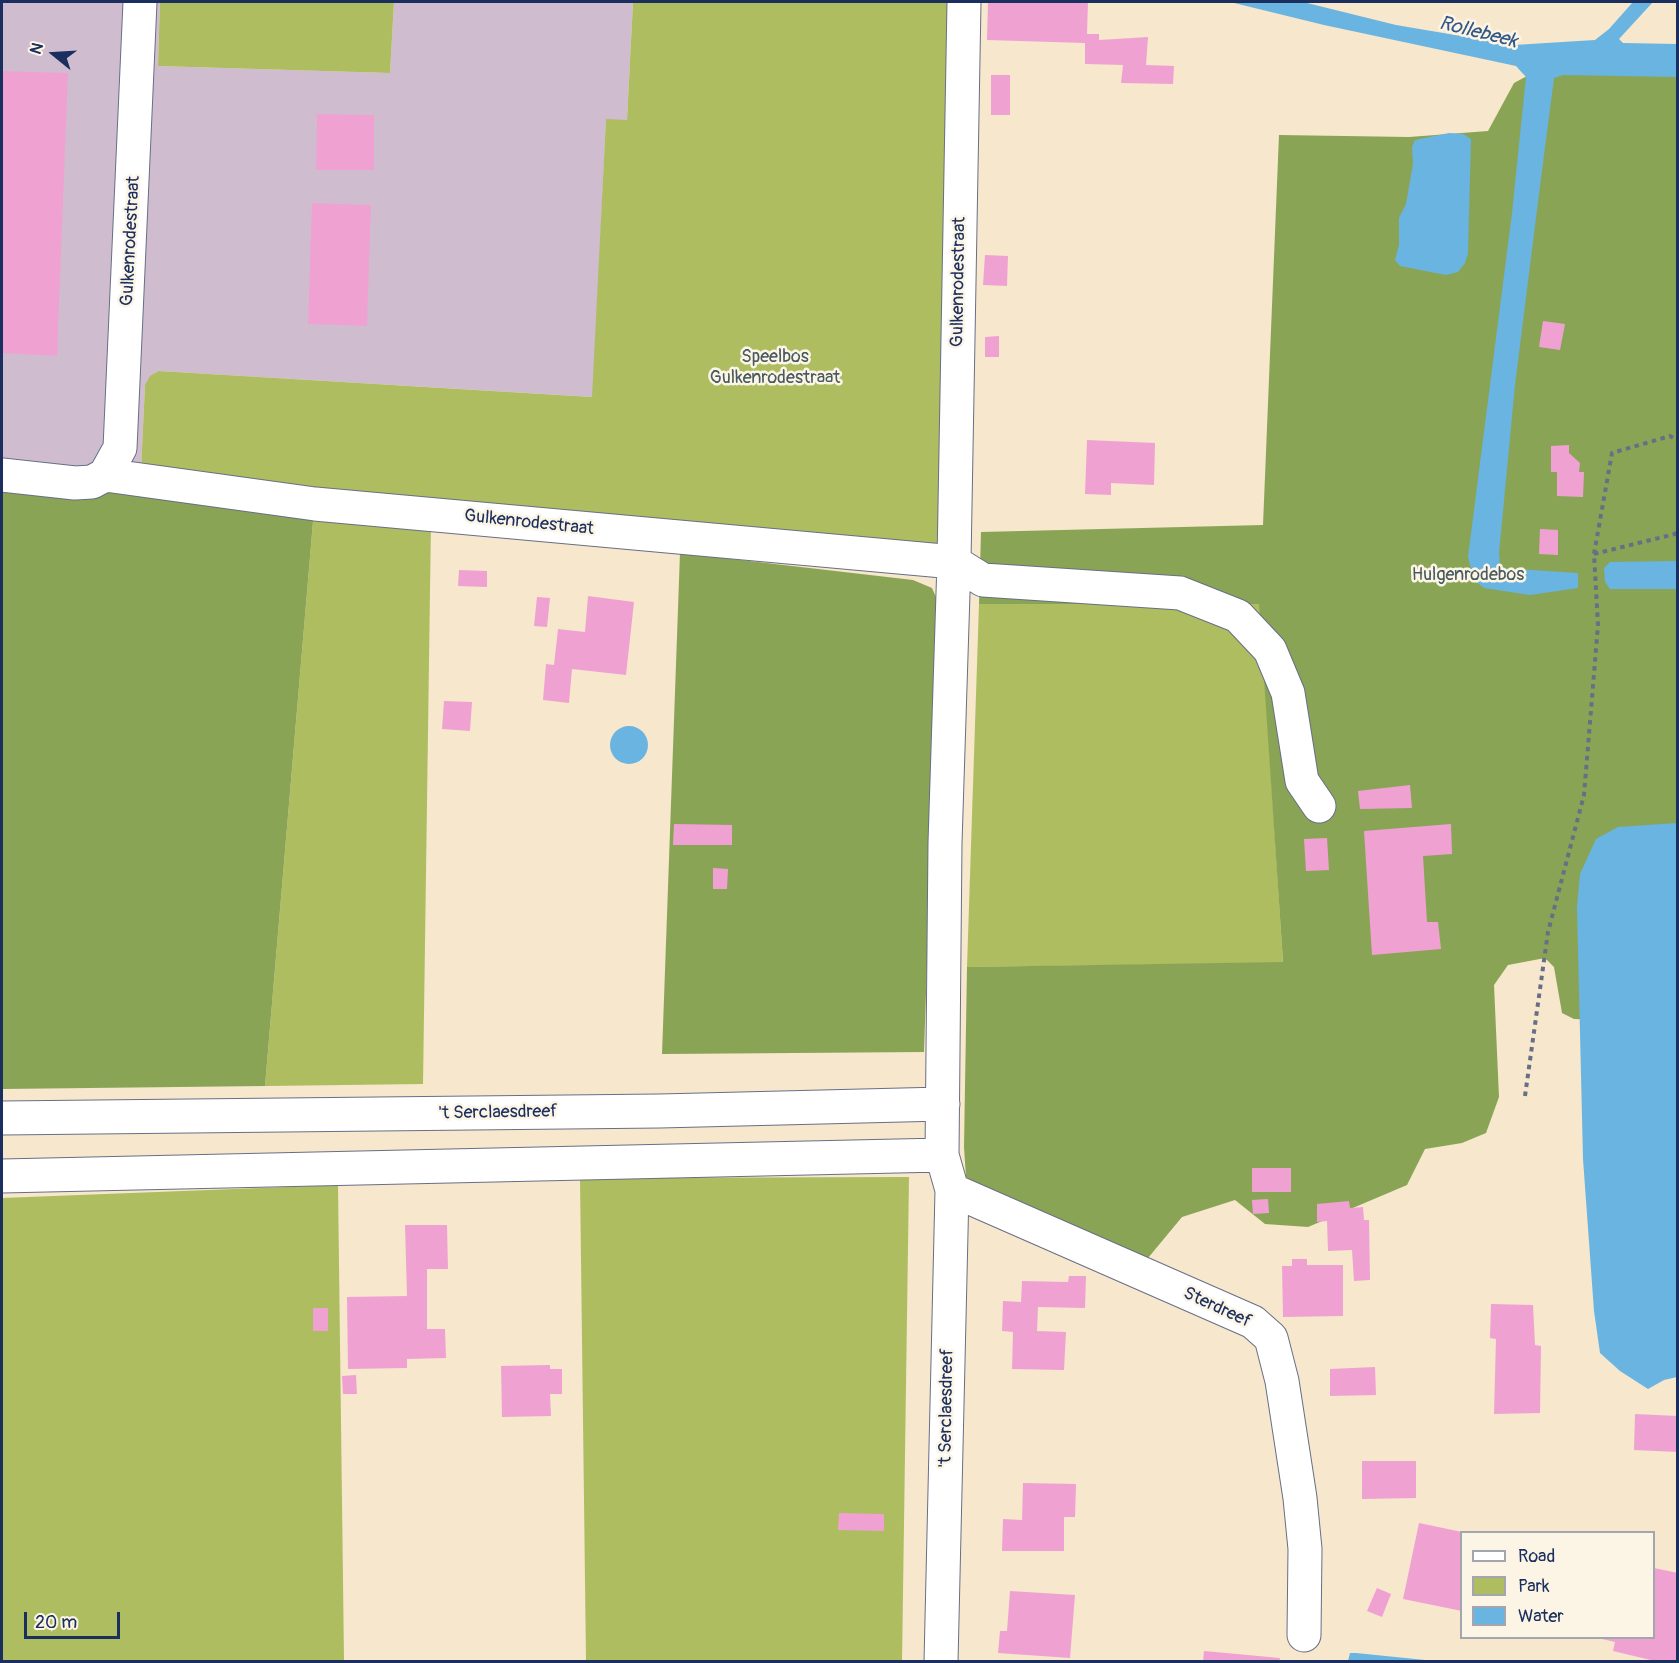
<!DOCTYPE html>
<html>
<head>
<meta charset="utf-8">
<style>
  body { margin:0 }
  #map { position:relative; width:1679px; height:1663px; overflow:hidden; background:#f6e7cd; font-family:Pangolin,sans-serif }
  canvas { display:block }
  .frame { position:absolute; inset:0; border:3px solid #1b2f5e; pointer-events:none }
  .legend { position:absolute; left:1460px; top:1531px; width:195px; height:108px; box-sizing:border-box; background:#fcf5e5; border:2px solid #a2a6af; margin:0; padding:8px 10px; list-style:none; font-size:18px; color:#1b2f5e }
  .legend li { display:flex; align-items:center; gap:12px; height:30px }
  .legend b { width:30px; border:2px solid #a2a6af }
  .north { position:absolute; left:24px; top:24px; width:60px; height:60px; -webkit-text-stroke:4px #fcf5e5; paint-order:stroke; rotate:288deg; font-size:16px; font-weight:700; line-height:24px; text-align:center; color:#1b2f5e }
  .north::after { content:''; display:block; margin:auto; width:21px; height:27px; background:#1b2f5e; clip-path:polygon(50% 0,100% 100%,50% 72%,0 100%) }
  .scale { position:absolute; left:24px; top:1612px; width:96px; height:27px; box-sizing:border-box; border:3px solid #1b2f5e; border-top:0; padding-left:8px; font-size:18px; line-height:21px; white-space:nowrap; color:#1b2f5e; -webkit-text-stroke:4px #fcf5e5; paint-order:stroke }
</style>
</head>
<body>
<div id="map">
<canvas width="1679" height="1663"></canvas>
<div class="frame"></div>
<ul class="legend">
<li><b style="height:8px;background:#fff"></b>Road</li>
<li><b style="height:16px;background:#adbd60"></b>Park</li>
<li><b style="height:16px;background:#6ab4e2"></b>Water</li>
</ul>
<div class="north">N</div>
<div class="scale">20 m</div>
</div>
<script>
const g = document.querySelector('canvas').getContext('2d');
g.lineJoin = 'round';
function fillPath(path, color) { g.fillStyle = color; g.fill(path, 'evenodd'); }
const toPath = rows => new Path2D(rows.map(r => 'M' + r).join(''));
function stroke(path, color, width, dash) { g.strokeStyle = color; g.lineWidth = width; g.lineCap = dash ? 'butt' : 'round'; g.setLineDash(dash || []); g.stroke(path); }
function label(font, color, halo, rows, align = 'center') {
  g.font = font + ' Pangolin,sans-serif'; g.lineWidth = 5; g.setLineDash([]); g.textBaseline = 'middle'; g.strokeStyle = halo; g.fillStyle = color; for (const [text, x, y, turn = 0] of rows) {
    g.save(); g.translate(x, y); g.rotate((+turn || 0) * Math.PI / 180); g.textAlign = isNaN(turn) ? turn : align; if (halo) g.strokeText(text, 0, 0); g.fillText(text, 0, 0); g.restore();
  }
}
const industrial = toPath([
  [2,2,160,2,158,66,390,73,394,2,633,2,627,120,606,120,593,397,159,371,145,385,140,491,2,489]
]);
const green = toPath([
  [160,2,394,2,390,73,158,66],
  [633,2,964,2,954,562,431,520,423,1084,265,1086,314,510,140,491,145,385,150,376,159,371,592,397,606,119,627,120],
  [1260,603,1283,963,967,967,979,604],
  [909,1177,902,1661,586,1661,580,1178],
  [338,1185,344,1661,2,1661,2,1198]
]);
const forest = toPath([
  [1677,60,1677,850,1601,1020,1574,1019,1562,1013,1554,967,1545,958,1508,965,1494,985,1499,1097,1486,1133,1462,1143,1425,1149,1407,1185,1308,1227,1265,1224,1235,1200,1182,1217,1148,1258,994,1193,966,1177,964,1147,967,967,1283,962,1259,604,979,604,981,532,1263,525,1279,135,1409,137,1488,131,1514,83,1542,68],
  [2,489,108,490,314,510,265,1086,2,1089],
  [680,553,913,580,932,588,939,604,924,1052,662,1054]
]);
const water = toPath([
  [1230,2,1303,2,1396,25,1514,45,1595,40,1609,29,1633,2,1653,2,1619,39,1623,43,1677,44,1677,77,1563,75,1554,78,1540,186,1515,385,1499,553,1500,568,1578,573,1578,588,1530,595,1484,588,1474,580,1468,557,1512,213,1526,77,1516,66,1324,25],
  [1449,133,1463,134,1471,139,1468,253,1465,263,1458,272,1446,275,1400,266,1395,260,1399,245,1399,218,1406,204,1413,164,1412,147,1415,140],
  [1677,561,1677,589,1610,589,1605,582,1604,568,1610,562],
  '610 745a19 19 0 1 1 38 0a19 19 0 1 1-38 0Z',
  [1677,823,1677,1377,1664,1380,1648,1389,1620,1371,1600,1353,1594,1311,1583,1159,1577,907,1580,874,1596,839,1618,827],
  [1350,1653,1356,1653,1435,1661,1348,1661]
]);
const building = toPath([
  [988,2,1088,2,1087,34,1099,34,1099,40,1148,37,1146,65,1174,66,1173,84,1121,83,1123,65,1085,64,1085,43,987,40],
  [2,71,68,73,57,356,2,353],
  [991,75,1010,75,1010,115,991,115],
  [317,114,374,115,374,170,316,170],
  [312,203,371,205,367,326,308,324],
  [985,255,1008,256,1007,286,983,285],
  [1543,321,1565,324,1560,350,1539,347],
  [999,336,999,357,985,357,985,337],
  [1087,440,1155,443,1154,485,1111,483,1111,495,1085,494],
  [1569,445,1569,453,1580,463,1579,472,1584,472,1583,497,1557,496,1557,472,1551,472,1551,446],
  [1540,529,1558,530,1558,555,1539,554],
  [459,570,487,571,487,587,458,586],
  [588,596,634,602,626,675,572,669,569,703,543,700,546,664,554,665,558,629,585,632],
  [537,597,550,598,547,627,534,626],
  [444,701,472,702,470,731,442,729],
  [1410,785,1412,808,1360,809,1358,791],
  [674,824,732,825,732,845,673,845],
  [1451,824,1452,854,1423,856,1427,922,1438,922,1441,949,1372,955,1364,831],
  [1327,838,1329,870,1306,871,1304,839],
  [713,868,728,869,727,889,713,889],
  [1252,1168,1291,1168,1291,1192,1252,1192],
  [1268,1199,1269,1213,1253,1214,1252,1200],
  [1349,1201,1350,1208,1363,1207,1364,1220,1369,1220,1370,1280,1354,1281,1352,1250,1328,1251,1327,1221,1317,1222,1317,1204],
  [405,1225,447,1225,448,1269,427,1269,427,1329,445,1329,446,1358,407,1359,407,1368,348,1369,347,1297,407,1296],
  [1292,1259,1307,1259,1307,1265,1343,1265,1343,1316,1283,1317,1282,1266,1292,1266],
  [1069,1276,1086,1276,1085,1308,1038,1307,1037,1331,1066,1332,1064,1370,1012,1369,1013,1332,1002,1331,1003,1301,1021,1302,1022,1281,1068,1282],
  [1491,1304,1533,1305,1535,1345,1541,1346,1540,1413,1494,1414,1496,1339,1490,1338],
  [313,1308,328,1308,328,1331,313,1331],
  [550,1365,550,1369,562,1369,562,1394,550,1394,551,1416,502,1417,501,1366],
  [1375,1367,1376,1395,1330,1396,1330,1369],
  [356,1375,357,1394,343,1394,342,1376],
  [1635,1414,1678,1416,1678,1452,1634,1450],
  [1362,1461,1416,1461,1416,1498,1362,1499],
  [1023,1483,1076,1484,1075,1517,1064,1517,1064,1551,1002,1551,1003,1519,1022,1520],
  [839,1513,884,1514,884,1531,838,1530],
  [1419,1523,1462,1532,1462,1611,1403,1599],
  [1654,1568,1678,1573,1678,1662,1659,1662,1613,1651,1615,1642,1598,1638,1654,1638],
  [1377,1588,1391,1594,1382,1617,1367,1611],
  [1010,1591,1075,1595,1070,1658,998,1653,1000,1631,1007,1631],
  [1204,1651,1280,1658,1279,1662,1203,1662]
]);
const path = toPath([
  [1594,554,1675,534,1678,531],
  [1525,1096,1548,932,1584,795,1598,625,1594,554,1612,453,1670,436,1678,441]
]);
const minor = toPath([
  [2,475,75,483,92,482,105,475,120,448,140,2],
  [105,475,315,504,954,562,983,580,1180,593,1238,616,1270,650,1288,693,1302,781,1319,806],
  [2,1118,660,1111,943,1104],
  [2,1176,942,1155],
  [952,1190,1253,1322,1271,1338,1282,1381,1300,1498,1305,1549,1304,1635],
  [941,1662,952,1190,942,1155,945,843,954,562,964,2]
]);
const streetNames = [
  ["Gulkenrodestraat",131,241,-87],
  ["Gulkenrodestraat",959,282,-89],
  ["Gulkenrodestraat",529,523,6],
  ["'t Serclaesdreef",498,1113,-1],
  ["Sterdreef",1217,1308,25],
  ["'t Serclaesdreef",947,1408,-89]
];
const parkNames = [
  ["Speelbos",775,357],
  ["Gulkenrodestraat",775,378],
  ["Hulgenrodebos",1468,575]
];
const waterNames = [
  ["Rollebeek",1478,33,14]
];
fillPath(industrial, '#cfbdcf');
fillPath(green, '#adbd60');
fillPath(forest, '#8aa456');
fillPath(water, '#6ab4e2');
fillPath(building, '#efa2d2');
stroke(minor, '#686f85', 35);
stroke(path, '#686f85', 4, [4.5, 4.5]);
stroke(minor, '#fff', 33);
label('18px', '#1b2f5e', '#fcf5e5', streetNames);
label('18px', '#475a5f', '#fcf5e5', parkNames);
label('italic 20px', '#335786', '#fcf5e5', waterNames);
</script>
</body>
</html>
